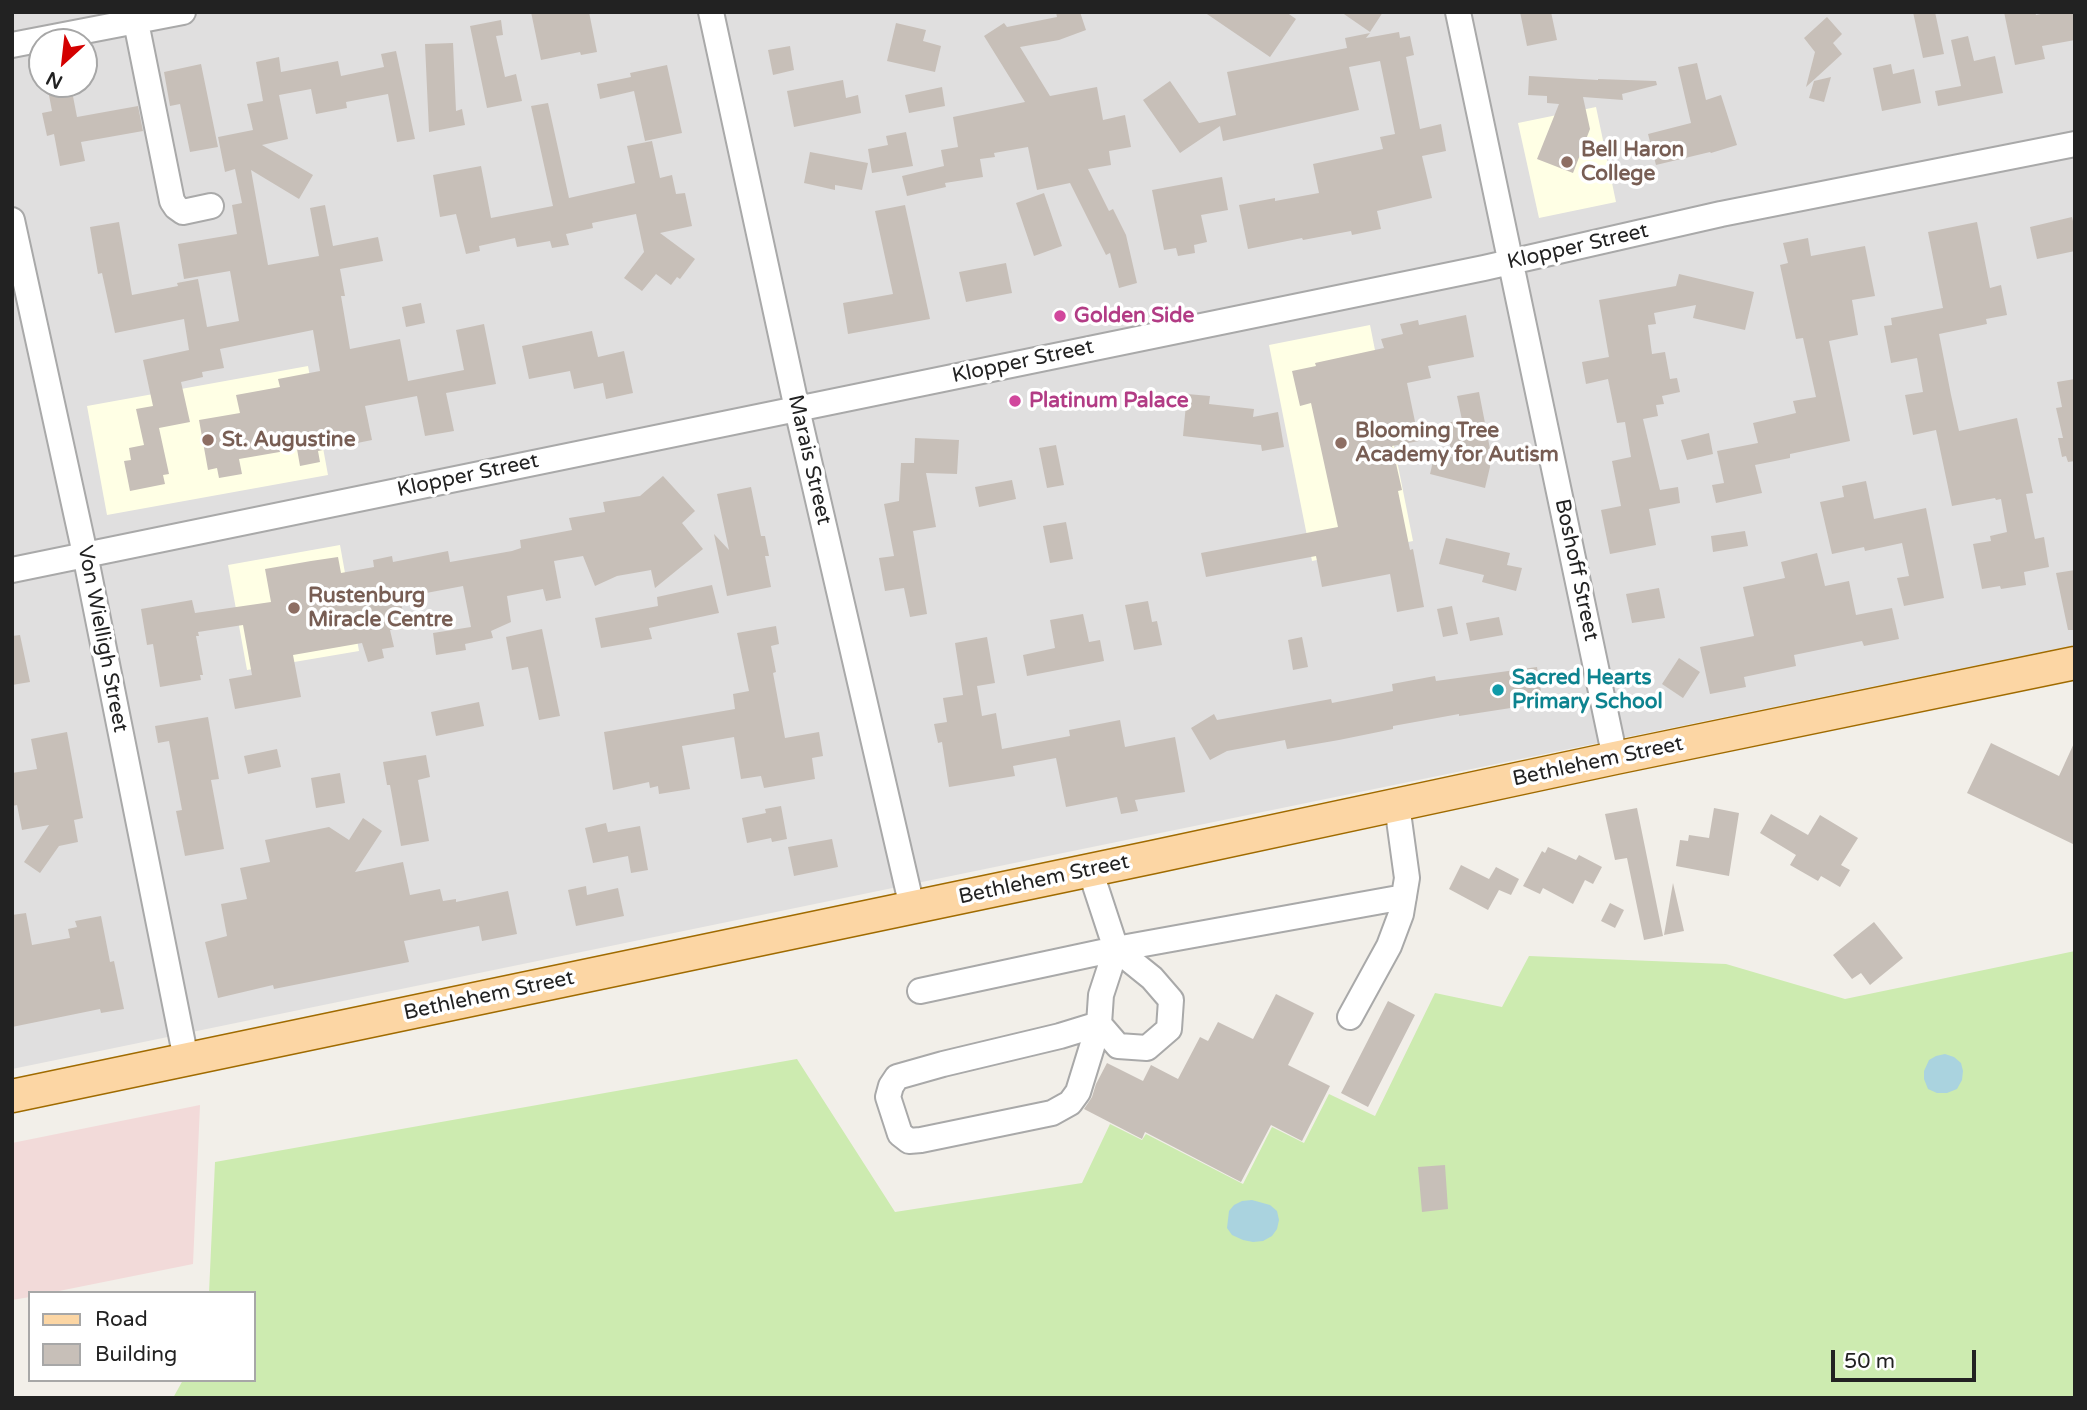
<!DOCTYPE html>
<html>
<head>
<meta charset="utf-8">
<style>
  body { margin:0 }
  #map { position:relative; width:2087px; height:1410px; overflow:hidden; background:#f2efe9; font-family:"Varela Round",sans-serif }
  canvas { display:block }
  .frame { position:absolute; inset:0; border:14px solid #222; pointer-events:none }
  .legend { position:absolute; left:28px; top:1291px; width:228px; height:91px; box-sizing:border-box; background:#fff; border:2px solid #a7a7a7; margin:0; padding:9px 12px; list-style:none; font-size:21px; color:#222 }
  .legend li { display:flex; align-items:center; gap:14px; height:35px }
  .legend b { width:35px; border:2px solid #a7a7a7 }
  .north { position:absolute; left:28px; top:28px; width:70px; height:70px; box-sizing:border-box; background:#fff; border:2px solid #a7a7a7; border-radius:50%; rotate:207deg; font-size:19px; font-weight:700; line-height:28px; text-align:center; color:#222 }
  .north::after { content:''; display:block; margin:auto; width:24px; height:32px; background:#d40000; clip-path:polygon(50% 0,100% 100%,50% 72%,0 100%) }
  .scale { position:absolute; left:1831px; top:1350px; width:145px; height:32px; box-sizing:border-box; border:4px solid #222; border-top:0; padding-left:9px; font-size:21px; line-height:24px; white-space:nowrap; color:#222; -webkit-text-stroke:5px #fff; paint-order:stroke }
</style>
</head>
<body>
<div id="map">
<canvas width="2087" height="1410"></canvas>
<div class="frame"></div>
<ul class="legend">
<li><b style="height:9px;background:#fcd6a4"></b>Road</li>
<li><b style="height:19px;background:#c7bfb8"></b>Building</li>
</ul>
<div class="north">N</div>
<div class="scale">50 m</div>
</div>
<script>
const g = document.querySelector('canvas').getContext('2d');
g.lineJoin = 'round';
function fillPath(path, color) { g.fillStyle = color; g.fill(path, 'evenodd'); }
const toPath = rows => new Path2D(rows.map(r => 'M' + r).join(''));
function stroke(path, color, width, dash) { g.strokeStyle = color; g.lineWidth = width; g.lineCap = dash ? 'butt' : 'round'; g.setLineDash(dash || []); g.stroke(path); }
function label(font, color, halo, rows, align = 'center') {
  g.font = font + ' "Varela Round",sans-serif'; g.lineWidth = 7; g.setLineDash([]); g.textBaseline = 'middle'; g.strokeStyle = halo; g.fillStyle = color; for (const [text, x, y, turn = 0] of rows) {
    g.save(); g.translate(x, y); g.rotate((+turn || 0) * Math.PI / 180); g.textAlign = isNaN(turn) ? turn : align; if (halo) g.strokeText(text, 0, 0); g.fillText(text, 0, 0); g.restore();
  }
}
const residential = toPath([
  [12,12,2075,12,2075,645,12,1069],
  [42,42,84,42,84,84,42,84]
]);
const commercial = toPath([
  [200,1105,193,1264,49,1293,30,1293,30,1297,12,1300,12,1143]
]);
const education = toPath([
  [1596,107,1616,202,1539,218,1518,123],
  [1370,325,1413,541,1312,561,1269,345],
  [308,366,328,475,107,515,87,406],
  [340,545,359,651,247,670,228,565]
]);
const grass = toPath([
  [2075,951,2075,1398,173,1398,183,1380,254,1380,254,1293,209,1293,215,1162,797,1059,895,1212,1082,1183,1110,1124,1142,1140,1146,1134,1243,1184,1272,1127,1304,1143,1329,1094,1375,1116,1435,993,1502,1007,1529,956,1726,964,1845,999]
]);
const water = toPath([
  [1945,1054,1954,1057,1961,1063,1963,1071,1962,1080,1957,1089,1947,1093,1937,1093,1928,1089,1924,1079,1924,1071,1929,1060,1936,1056],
  [1252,1200,1270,1205,1277,1211,1279,1220,1277,1229,1272,1236,1263,1241,1253,1242,1243,1240,1232,1235,1227,1228,1229,1211,1234,1205,1242,1201]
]);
const building = toPath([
  [531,12,589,12,597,52,581,55,580,52,541,60],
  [1056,12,1080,12,1086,30,1059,40,1020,47,1050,96,1097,87,1103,120,1125,115,1131,147,1109,151,1111,165,1088,169,1109,211,1113,209,1126,235,1137,283,1119,288,1110,253,1106,255,1070,183,1037,190,1028,147,994,153,995,157,980,159,983,177,945,183,946,187,907,196,902,176,944,166,941,150,958,147,953,117,1025,102,984,36,1004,23,1007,27,1057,17],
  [1204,12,1286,12,1296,19,1270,57],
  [1341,12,1383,12,1370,32],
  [1520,12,1551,12,1557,40,1527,46],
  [1913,12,1935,12,1944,54,1923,58],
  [2004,12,2035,12,2036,15,2050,12,2075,12,2075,40,2042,46,2045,59,2015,65],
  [1827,17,1842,34,1833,43,1842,54,1806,87,1815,52,1804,38],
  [501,20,503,35,496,36,505,77,516,74,522,101,487,108,470,26],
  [896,23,926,30,923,41,941,46,935,72,887,61],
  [1399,32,1400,38,1410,36,1414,55,1406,57,1420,129,1441,124,1446,151,1422,156,1432,198,1377,211,1381,229,1352,235,1351,231,1303,240,1302,238,1248,249,1239,205,1275,198,1275,201,1319,193,1313,164,1383,149,1380,137,1395,134,1380,61,1349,67,1359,110,1223,141,1220,126,1180,153,1143,100,1170,81,1199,123,1236,115,1227,72,1347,48,1345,38,1370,33,1366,38],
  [1968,36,1974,61,1995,56,2003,93,1938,106,1935,91,1961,86,1951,40],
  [453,43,456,111,462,109,465,125,429,132,425,44],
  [790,46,794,70,773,75,768,50],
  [396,51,415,139,397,142,388,94,346,102,347,108,316,114,311,89,279,95,288,139,262,145,313,175,299,199,251,170,268,265,319,256,310,208,325,205,333,246,378,237,383,261,340,269,345,296,341,296,350,349,400,339,408,381,464,370,456,330,484,324,496,384,446,393,454,431,425,436,417,396,365,406,372,440,318,451,320,462,300,466,297,449,239,459,242,474,219,478,217,468,208,470,199,420,240,413,236,395,280,387,278,379,320,371,313,330,220,349,224,368,202,372,203,377,181,382,190,422,159,428,169,474,163,475,165,484,130,491,124,461,131,460,129,448,144,445,136,409,153,406,143,360,189,350,184,319,115,333,102,273,98,274,90,227,119,222,132,295,178,286,177,283,198,279,207,327,239,321,230,271,184,279,178,244,237,234,232,205,242,203,235,169,225,172,218,137,253,130,247,104,263,101,256,62,279,57,281,72,338,61,341,76,384,67,381,54],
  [1697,63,1706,100,1721,95,1737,145,1711,153,1710,152,1656,165,1648,134,1691,123,1678,67],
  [201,64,218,147,190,152,180,104,170,106,164,72],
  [1891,64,1893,74,1914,69,1921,103,1882,111,1873,68],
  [667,65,682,133,645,141,634,91,600,99,597,84,631,77,630,73],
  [1529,76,1598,80,1598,79,1656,81,1657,85,1622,94,1623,100,1583,97,1590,129,1573,173,1537,159,1559,104,1547,103,1547,96,1528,95],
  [1831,77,1824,102,1809,98,1814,81],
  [843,80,846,98,858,95,861,113,794,127,787,91],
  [71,86,77,117,138,106,143,131,81,142,85,161,60,166,54,134,47,136,42,113,52,111,48,90],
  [942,87,945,106,909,113,905,95],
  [548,103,569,198,635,183,627,146,652,141,660,178,672,175,676,194,685,193,692,226,660,233,695,259,680,279,677,277,671,285,656,274,642,291,624,278,644,252,636,214,592,223,593,228,566,234,569,245,552,248,550,241,517,247,515,238,479,246,480,251,466,254,456,214,440,217,433,175,481,166,491,218,553,206,531,106],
  [906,132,913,166,872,173,868,149,888,145,886,136],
  [810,152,868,163,862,190,835,185,835,190,804,183],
  [1222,177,1228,210,1201,215,1207,242,1194,245,1195,253,1178,256,1176,248,1164,250,1152,190],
  [1044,193,1062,246,1034,256,1016,203],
  [905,205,930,319,848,334,843,303,893,294,875,211],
  [2072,217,2075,230,2075,251,2037,259,2030,227],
  [1977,222,1990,288,2001,285,2007,315,1986,319,1987,324,1939,334,1951,395,1959,431,2017,418,2033,493,2026,494,2035,539,2044,537,2049,567,2024,572,2026,585,2001,589,2000,586,1982,589,1973,544,1991,541,1990,536,2007,532,2001,499,1996,500,1995,498,1952,506,1936,430,1913,435,1905,395,1923,392,1917,358,1891,363,1884,326,1892,325,1891,318,1943,308,1928,232],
  [1808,238,1811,256,1865,246,1875,296,1852,300,1858,335,1829,341,1850,441,1790,454,1790,458,1755,465,1762,493,1716,503,1712,485,1724,483,1717,451,1758,443,1753,423,1796,413,1793,401,1816,397,1803,338,1796,339,1780,265,1788,263,1783,243],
  [1006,263,1012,293,966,302,959,272],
  [1679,274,1754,292,1745,330,1693,318,1696,305,1654,313,1656,324,1648,325,1652,354,1665,352,1670,379,1677,378,1680,392,1662,396,1664,404,1656,405,1658,416,1643,419,1660,490,1678,487,1680,503,1649,509,1656,545,1610,554,1601,510,1621,506,1612,461,1631,457,1625,422,1617,423,1608,379,1586,384,1582,362,1609,357,1599,300,1676,286],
  [421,303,425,323,406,327,402,307],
  [1466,315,1474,357,1428,366,1431,378,1407,383,1419,441,1392,446,1402,490,1398,491,1410,550,1413,549,1424,607,1397,612,1390,574,1322,587,1316,556,1206,577,1201,553,1338,527,1311,403,1300,406,1292,371,1316,366,1315,363,1384,348,1381,339,1403,334,1400,324,1418,320,1419,325],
  [592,331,598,357,624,351,633,393,606,399,603,383,574,389,570,371,529,379,522,346],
  [2075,379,2075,461,2068,462,2066,456,2062,457,2058,438,2063,438,2056,408,2062,407,2057,382],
  [1479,392,1490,449,1488,449,1490,467,1485,488,1430,474,1435,453,1452,457,1446,423,1462,420,1457,396],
  [1187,394,1210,396,1209,404,1254,409,1253,417,1278,412,1284,447,1262,451,1261,445,1183,436],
  [1709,433,1713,454,1687,460,1681,440],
  [915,438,959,440,957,474,926,473,936,527,913,531,927,614,910,617,904,588,885,591,879,558,894,556,884,504,899,501,901,463,914,463],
  [1056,445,1064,485,1047,488,1039,448],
  [663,476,695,511,682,523,703,549,655,588,651,570,617,576,595,586,583,556,554,561,561,598,546,601,543,589,507,596,511,622,491,631,493,638,465,644,466,650,436,655,433,633,471,627,463,586,400,598,406,627,390,630,394,647,382,649,384,658,368,662,362,643,293,655,301,697,235,709,229,679,252,675,243,625,198,632,199,636,196,636,203,675,200,675,201,680,160,687,153,644,147,645,141,609,192,600,195,613,271,602,265,569,311,561,338,557,341,573,374,567,373,560,392,556,393,562,448,551,450,562,512,551,521,548,520,540,572,530,569,518,605,512,603,502,640,496],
  [1012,480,1016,499,979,507,975,487],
  [1866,481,1874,519,1926,508,1944,598,1904,606,1897,578,1909,576,1902,543,1865,551,1864,547,1832,554,1820,502,1844,497,1842,486],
  [751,487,761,536,765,536,769,556,765,556,771,587,727,596,714,534,729,550,717,494],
  [1066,522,1073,559,1050,563,1043,526],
  [1745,531,1748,546,1713,552,1711,536],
  [1446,538,1510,553,1507,565,1522,568,1516,591,1482,582,1484,575,1439,564],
  [1817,553,1825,586,1849,581,1856,615,1892,608,1899,639,1864,646,1862,641,1794,655,1796,666,1744,677,1746,687,1710,694,1700,647,1754,636,1743,587,1785,578,1781,562],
  [2075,570,2075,630,2068,630,2056,573],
  [712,585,719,613,649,628,652,639,601,648,595,618,658,606,657,597],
  [1659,588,1665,618,1632,623,1626,594],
  [1148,601,1152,622,1157,621,1162,645,1134,650,1125,605],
  [1452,606,1458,634,1443,637,1437,609],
  [1083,614,1089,642,1100,640,1104,661,1027,676,1023,655,1055,648,1050,620],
  [1499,617,1503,635,1470,641,1466,623],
  [776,626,779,644,771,646,776,672,773,673,785,738,819,732,823,756,812,758,815,779,764,788,761,776,741,779,734,737,682,746,690,789,659,794,658,786,650,788,649,782,613,790,604,732,735,709,733,694,749,691,737,633],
  [542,629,560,716,539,720,528,667,512,670,506,637],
  [20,635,30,682,12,685,12,636],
  [987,637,995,683,977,686,982,716,996,713,1002,749,1070,736,1069,730,1120,720,1125,747,1175,737,1185,792,1135,800,1138,811,1121,814,1117,797,1066,807,1056,758,1013,766,1015,776,949,787,942,742,938,743,934,724,947,722,943,698,963,695,955,643],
  [1302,637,1308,667,1293,670,1288,640],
  [1679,658,1700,672,1683,698,1662,684],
  [1537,667,1543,703,1459,716,1459,714,1393,726,1393,729,1339,740,1287,749,1285,740,1227,751,1210,760,1191,728,1214,714,1217,720,1331,699,1332,703,1393,691,1392,684,1435,676,1436,681],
  [479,702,484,726,436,736,431,712],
  [208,717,219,779,211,780,224,849,185,856,176,811,182,810,169,741,158,743,155,726],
  [67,732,83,818,74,820,78,842,59,846,40,873,24,862,49,825,22,830,17,805,12,806,12,773,37,769,31,739],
  [2075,741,2075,845,1967,793,1991,743,2059,776],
  [277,749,281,767,248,774,244,756],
  [426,755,430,777,418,780,429,841,401,846,390,785,387,785,383,762],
  [340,773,345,803,316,808,311,778],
  [781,806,787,839,772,842,771,838,747,843,742,818,766,813,765,809],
  [1637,808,1663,936,1644,940,1627,858,1615,860,1605,814],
  [1714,808,1739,813,1729,876,1676,866,1680,840,1688,841,1689,835,1709,838],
  [1771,814,1808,835,1820,815,1858,838,1841,865,1850,870,1840,887,1821,876,1818,881,1790,865,1796,855,1760,833],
  [363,818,382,831,355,872,403,862,410,895,440,889,443,901,456,899,456,902,508,891,517,934,482,941,479,926,404,941,409,962,274,989,273,985,218,998,205,942,227,936,221,904,247,899,240,868,270,862,265,840,329,827,349,840],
  [606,823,608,832,640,826,648,870,631,873,628,856,593,863,585,828],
  [832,839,838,867,794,876,788,847],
  [1548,847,1576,860,1579,855,1602,867,1593,884,1585,880,1573,904,1543,888,1540,894,1523,886,1542,851,1545,853],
  [1461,865,1489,879,1496,867,1519,879,1511,895,1499,890,1488,910,1449,889],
  [1673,883,1684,931,1664,935],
  [586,886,587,895,618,888,624,916,576,926,568,890],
  [1610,903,1624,910,1615,928,1601,921],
  [26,913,32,945,70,938,68,929,77,927,75,921,101,916,110,962,114,961,124,1009,101,1013,100,1009,12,1027,12,915],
  [1874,922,1903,958,1870,985,1861,973,1852,979,1833,955],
  [1276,994,1314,1013,1288,1065,1330,1086,1302,1141,1271,1125,1241,1182,1145,1132,1142,1139,1084,1109,1092,1097,1096,1084,1107,1063,1143,1081,1151,1065,1178,1079,1200,1037,1208,1041,1218,1022,1253,1039],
  [1388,1001,1415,1015,1368,1107,1341,1093],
  [1445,1165,1448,1209,1422,1212,1418,1167]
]);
const minor = toPath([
  [711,12,797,409,912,907],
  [1458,12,1615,758],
  [136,22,172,201,176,207,183,212,211,206],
  [12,45,183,12],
  [12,220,85,554,186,1059],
  [12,570,1484,268,1721,214,2075,144],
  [1090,870,1116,949],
  [1116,949,1152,978,1171,1000,1169,1029,1147,1048,1118,1046,1099,1024,1101,995,1116,949],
  [920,991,1116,949,1404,897],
  [1350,1017,1389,946,1401,914,1407,878,1397,805],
  [1099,1024,1078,1092,1070,1103,1052,1113,921,1140,909,1141,900,1134,888,1097,891,1086,897,1077,943,1064,1060,1036,1099,1024]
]);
const major = toPath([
  [12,1096,1153,857,1615,758,2075,663]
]);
const markers = [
  [1567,162,7,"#8d6e63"],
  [1060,316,7,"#d1479c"],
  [1015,401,7,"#d1479c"],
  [208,440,7,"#8d6e63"],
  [1341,443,7,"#8d6e63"],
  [294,608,7,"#8d6e63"],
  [1498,690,7,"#0f9aa8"]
];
const educationNames = [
  ["Bell Haron",1581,150],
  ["College",1581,174],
  ["Blooming Tree",1355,431],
  ["Academy for Autism",1355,455],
  ["St. Augustine",222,440],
  ["Rustenburg",308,596],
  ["Miracle Centre",308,620]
];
const streetNames = [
  ["Klopper Street",1578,247,-13],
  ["Klopper Street",1023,362,-12],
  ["Marais Street",809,460,77],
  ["Klopper Street",468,476,-12],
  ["Boshoff Street",1576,570,78],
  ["Von Wielligh Street",102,639,79],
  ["Bethlehem Street",1598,762,-12],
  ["Bethlehem Street",1044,880,-12],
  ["Bethlehem Street",489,996,-12]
];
const hotelNames = [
  ["Golden Side",1074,316],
  ["Platinum Palace",1029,401]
];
const cultureNames = [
  ["Sacred Hearts",1512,678],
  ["Primary School",1512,702]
];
fillPath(residential, '#e0dfdf');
fillPath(commercial, '#f2dad9');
fillPath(education, '#ffffe5');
fillPath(grass, '#cdebb0');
fillPath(water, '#aad3df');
fillPath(building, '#c7bfb8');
stroke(minor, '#a9a9a9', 28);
stroke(major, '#a06b00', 35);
stroke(minor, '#fff', 24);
stroke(major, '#fcd6a4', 32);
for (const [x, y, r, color] of markers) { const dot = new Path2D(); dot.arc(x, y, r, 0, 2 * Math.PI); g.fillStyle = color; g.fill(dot); stroke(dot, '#fff', 2.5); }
label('bold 21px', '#785e54', '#fff', educationNames, 'left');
label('21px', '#222', '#fff', streetNames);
label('bold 21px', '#b23c85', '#fff', hotelNames, 'left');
label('bold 21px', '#0d838f', '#fff', cultureNames, 'left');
</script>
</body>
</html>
